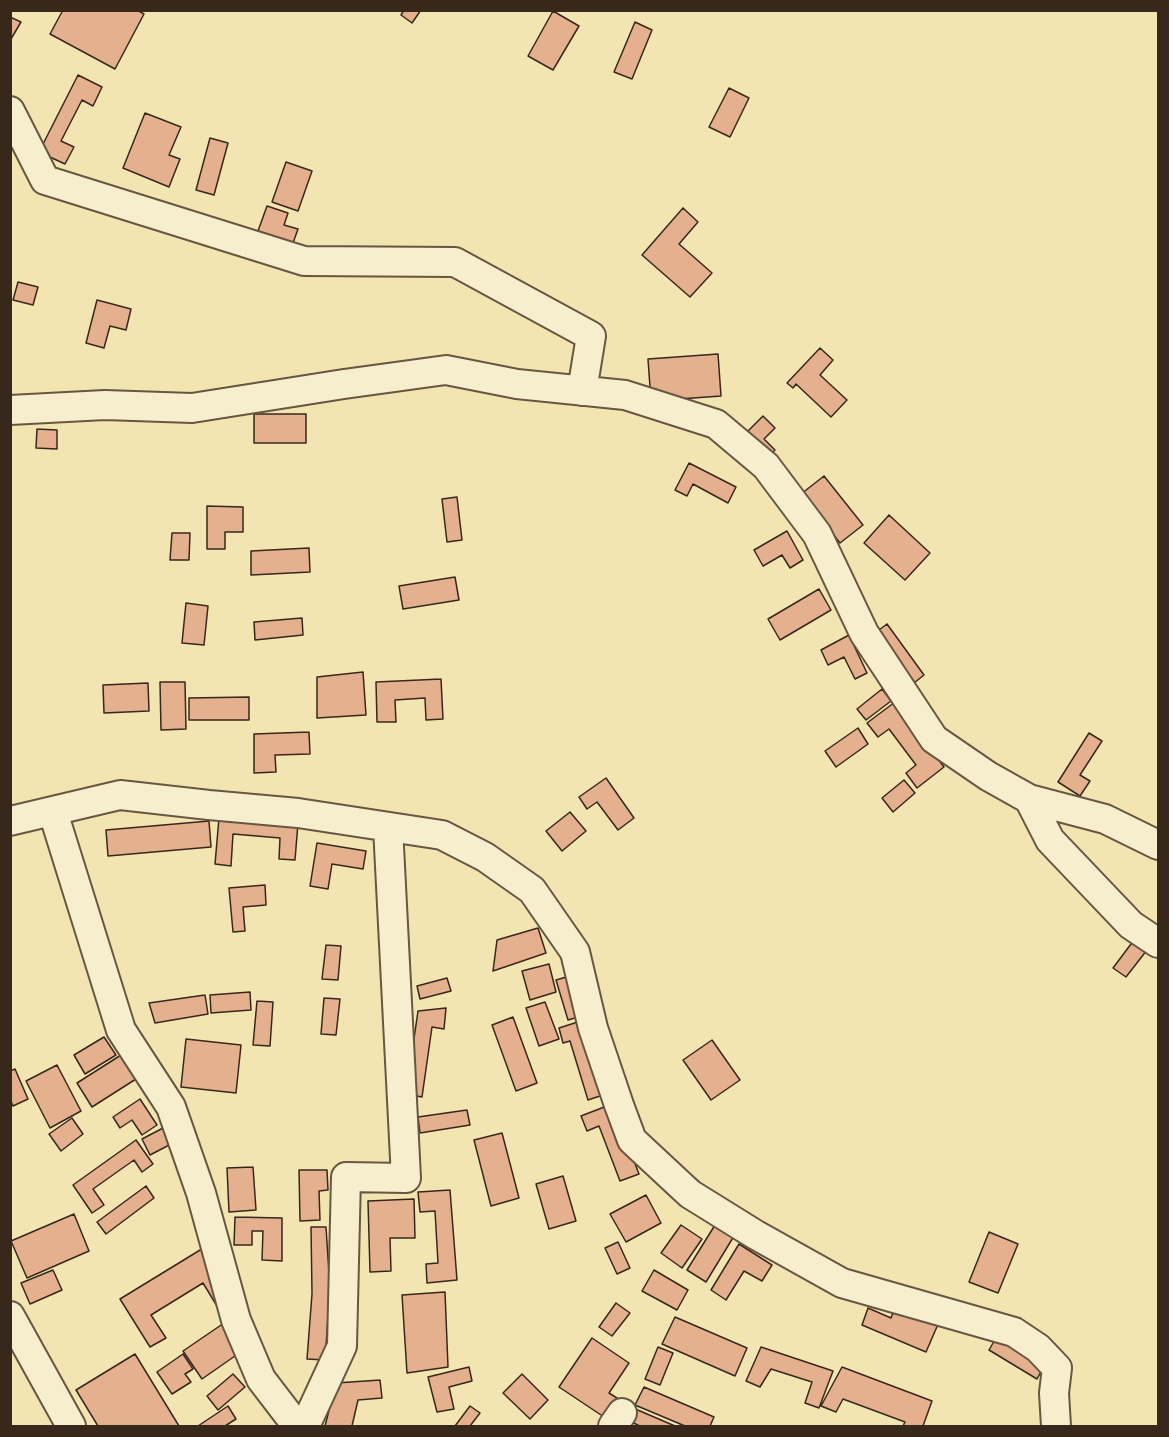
<!DOCTYPE html>
<html>
<head>
<meta charset="utf-8">
<style>
  body { margin:0 }
  #map { position:relative; width:1169px; height:1437px; overflow:hidden; background:#f3e5b2; font-family:"IM FELL French Canon",serif }
  canvas { display:block }
  .frame { position:absolute; inset:0; border:12px solid #38271b; pointer-events:none }
</style>
</head>
<body>
<div id="map">
<canvas width="1169" height="1437"></canvas>
<div class="frame"></div>
</div>
<script>
const g = document.querySelector('canvas').getContext('2d');
g.lineJoin = 'round';
function fillPath(path, color) { g.fillStyle = color; g.fill(path, 'evenodd'); }
const toPath = rows => new Path2D(rows.map(r => 'M' + r).join(''));
function stroke(path, color, width, dash) { g.strokeStyle = color; g.lineWidth = width; g.lineCap = dash ? 'butt' : 'round'; g.setLineDash(dash || []); g.stroke(path); }
const building = toPath([
  [63,10,137,10,144,14,115,69,50,34,63,10],
  [404,10,421,10,412,23,401,15,404,10],
  [553,11,579,26,553,70,528,56,553,11],
  [10,17,21,22,11,39,10,39,10,17],
  [635,22,652,30,632,79,614,72,635,22],
  [78,75,102,87,93,106,82,100,61,141,74,147,65,164,39,152,78,75],
  [729,88,749,98,730,137,709,127,729,88],
  [145,113,181,127,169,155,180,159,169,187,123,168,145,113],
  [210,138,228,143,214,195,196,190,210,138],
  [286,162,312,171,298,211,272,202,286,162],
  [267,206,288,213,284,225,298,229,293,243,258,231,267,206],
  [683,208,698,222,679,244,712,273,690,297,642,255,683,208],
  [18,282,38,287,33,305,13,300,18,282],
  [97,300,131,309,126,330,110,326,104,348,86,343,97,300],
  [820,348,833,360,820,375,847,400,831,417,796,384,793,388,787,383,820,348],
  [718,354,721,396,651,401,648,359,718,354],
  [254,414,306,414,306,443,254,443,254,414],
  [763,416,775,428,764,439,775,450,765,460,742,437,763,416],
  [37,429,57,430,57,449,36,448,37,429],
  [689,463,736,487,728,503,693,484,687,496,675,490,689,463],
  [824,476,863,525,840,543,801,494,824,476],
  [457,497,462,540,447,542,442,499,457,497],
  [207,506,243,507,243,532,225,532,225,549,207,549,207,506],
  [889,515,930,553,905,580,864,543,889,515],
  [787,531,803,560,790,568,782,555,763,566,754,550,787,531],
  [172,533,190,533,189,560,170,560,172,533],
  [309,548,310,572,251,575,251,551,309,548],
  [455,577,459,600,403,609,399,586,455,577],
  [819,589,831,610,780,640,768,619,819,589],
  [186,603,208,606,204,645,182,643,186,603],
  [302,618,303,635,255,640,254,622,302,618],
  [887,624,924,675,909,687,871,636,887,624],
  [849,635,867,673,855,679,844,657,828,665,821,650,849,635],
  [363,672,366,715,317,718,317,677,363,672],
  [441,679,443,719,426,720,425,698,395,700,396,722,377,722,376,682,441,679],
  [160,682,185,682,186,729,161,730,160,682],
  [148,683,149,711,104,713,103,685,148,683],
  [882,689,891,701,866,720,857,709,882,689],
  [249,697,249,720,189,720,189,698,249,697],
  [895,702,944,767,917,788,906,773,916,765,889,729,878,737,867,723,895,702],
  [858,728,868,744,836,767,825,751,858,728],
  [309,732,310,754,275,755,276,772,254,773,254,734,309,732],
  [1089,733,1102,741,1080,775,1090,781,1080,796,1058,782,1089,733],
  [606,778,634,818,618,830,597,802,587,809,579,797,606,778],
  [904,780,915,793,893,812,882,798,904,780],
  [570,812,586,831,562,851,546,831,570,812],
  [219,818,298,823,295,860,279,859,280,838,233,834,231,866,215,864,219,818],
  [209,821,211,847,108,856,106,830,209,821],
  [317,843,366,851,363,869,332,864,328,889,310,886,317,843],
  [265,885,266,905,243,907,245,931,233,932,229,888,265,885],
  [538,928,546,953,493,971,497,940,538,928],
  [1134,940,1147,950,1126,977,1113,968,1134,940],
  [326,945,341,946,338,980,322,979,326,945],
  [549,964,556,992,530,1000,522,971,549,964],
  [573,975,585,1015,568,1020,556,980,573,975],
  [447,978,451,991,420,999,417,986,447,978],
  [250,992,251,1010,211,1013,210,995,250,992],
  [205,995,208,1014,155,1023,149,1003,205,995],
  [324,998,340,999,336,1035,321,1034,324,998],
  [257,1001,273,1002,270,1046,253,1045,257,1001],
  [545,1002,559,1039,539,1046,526,1008,545,1002],
  [446,1008,444,1029,432,1027,422,1097,406,1094,418,1011,446,1008],
  [513,1017,537,1083,516,1091,492,1025,513,1017],
  [584,1020,606,1094,588,1100,570,1041,563,1043,559,1028,584,1020],
  [104,1037,116,1055,85,1074,74,1055,104,1037],
  [186,1039,241,1045,236,1093,181,1087,186,1039],
  [712,1040,740,1080,711,1100,683,1060,712,1040],
  [121,1055,136,1079,92,1107,77,1083,121,1055],
  [57,1065,81,1111,50,1128,26,1081,57,1065],
  [15,1069,28,1099,13,1106,10,1099,10,1071,15,1069],
  [140,1099,157,1125,142,1135,132,1120,120,1128,113,1117,140,1099],
  [612,1104,639,1174,620,1181,599,1126,587,1131,581,1116,612,1104],
  [467,1110,470,1125,420,1133,418,1117,467,1110],
  [72,1118,83,1134,61,1151,49,1134,72,1118],
  [165,1127,173,1143,150,1155,142,1139,165,1127],
  [502,1133,519,1198,491,1206,474,1140,502,1133],
  [136,1140,153,1164,142,1172,134,1160,93,1189,104,1205,92,1213,73,1185,136,1140],
  [253,1167,256,1210,229,1212,227,1168,253,1167],
  [299,1170,327,1170,328,1190,319,1191,320,1220,300,1221,299,1170],
  [563,1176,576,1221,549,1229,536,1184,563,1176],
  [146,1186,154,1198,106,1234,97,1222,146,1186],
  [450,1190,457,1280,427,1283,426,1264,438,1263,435,1211,420,1212,418,1192,450,1190],
  [646,1195,661,1223,626,1242,610,1214,646,1195],
  [414,1199,415,1238,390,1238,391,1271,370,1272,368,1201,414,1199],
  [74,1214,89,1251,27,1278,11,1241,74,1214],
  [235,1217,282,1218,282,1261,262,1260,263,1231,252,1231,252,1245,234,1245,235,1217],
  [681,1225,702,1239,682,1268,661,1253,681,1225],
  [715,1225,734,1236,706,1282,687,1270,715,1225],
  [311,1227,326,1227,330,1289,325,1360,307,1359,312,1294,311,1227],
  [989,1232,1018,1244,998,1293,969,1282,989,1232],
  [618,1242,630,1268,617,1274,605,1248,618,1242],
  [739,1244,772,1265,762,1281,744,1271,726,1300,711,1290,739,1244],
  [205,1247,226,1300,217,1306,203,1283,151,1315,166,1338,150,1347,120,1299,205,1247],
  [53,1270,62,1290,30,1304,21,1283,53,1270],
  [654,1270,688,1290,677,1310,642,1291,654,1270],
  [445,1292,448,1367,407,1373,402,1295,445,1292],
  [616,1303,630,1313,612,1336,599,1327,616,1303],
  [896,1304,939,1322,926,1352,862,1325,868,1308,891,1318,896,1304],
  [675,1317,747,1348,735,1376,662,1344,675,1317],
  [227,1321,245,1349,202,1379,183,1351,227,1321],
  [997,1336,1045,1364,1037,1379,989,1350,997,1336],
  [592,1338,629,1363,609,1393,620,1400,607,1419,559,1387,592,1338],
  [658,1347,673,1353,660,1385,645,1379,658,1347],
  [761,1347,833,1371,819,1408,805,1403,812,1382,771,1369,760,1387,746,1381,761,1347],
  [135,1354,179,1426,98,1426,76,1390,135,1354],
  [183,1354,193,1369,185,1374,191,1382,172,1394,157,1372,183,1354],
  [469,1367,472,1381,449,1387,454,1409,437,1412,428,1377,469,1367],
  [842,1367,932,1401,923,1426,903,1426,905,1422,843,1399,836,1412,821,1406,842,1367],
  [233,1374,245,1387,218,1410,207,1396,233,1374],
  [522,1374,548,1400,530,1419,503,1393,522,1374],
  [380,1380,382,1398,358,1400,352,1426,325,1426,336,1383,380,1380],
  [644,1387,714,1417,710,1426,685,1426,635,1405,644,1387],
  [228,1406,236,1419,225,1426,198,1426,228,1406],
  [470,1406,480,1413,470,1426,455,1426,470,1406],
  [633,1408,675,1426,640,1426,627,1420,633,1408]
]);
const minor = toPath([
  [10,111,45,180,304,261,455,262,591,336,582,391],
  [10,410,105,405,192,408,344,384,446,370,517,384,625,395,716,424,766,466,817,534,864,633,934,739,988,776,1029,799,1105,819,1158,845],
  [1029,799,1050,840,1131,925,1158,943],
  [53,812,121,1030,171,1107,201,1193,236,1320,261,1379,297,1426],
  [10,821,120,795,209,805,298,813,442,835,485,857,532,890,575,952,593,1028,619,1105,632,1140,690,1194,756,1235,842,1283,1014,1332,1038,1348,1057,1368,1054,1393,1056,1426],
  [10,1316,71,1426],
  [305,1426,342,1346,346,1177,406,1178,388,827],
  [613,1426,622,1413]
]);
fillPath(building, '#e5b08d');
stroke(building, '#38271b', 1.5);
stroke(minor, '#675641', 32);
stroke(minor, '#f7eecd', 28);
</script>
</body>
</html>
